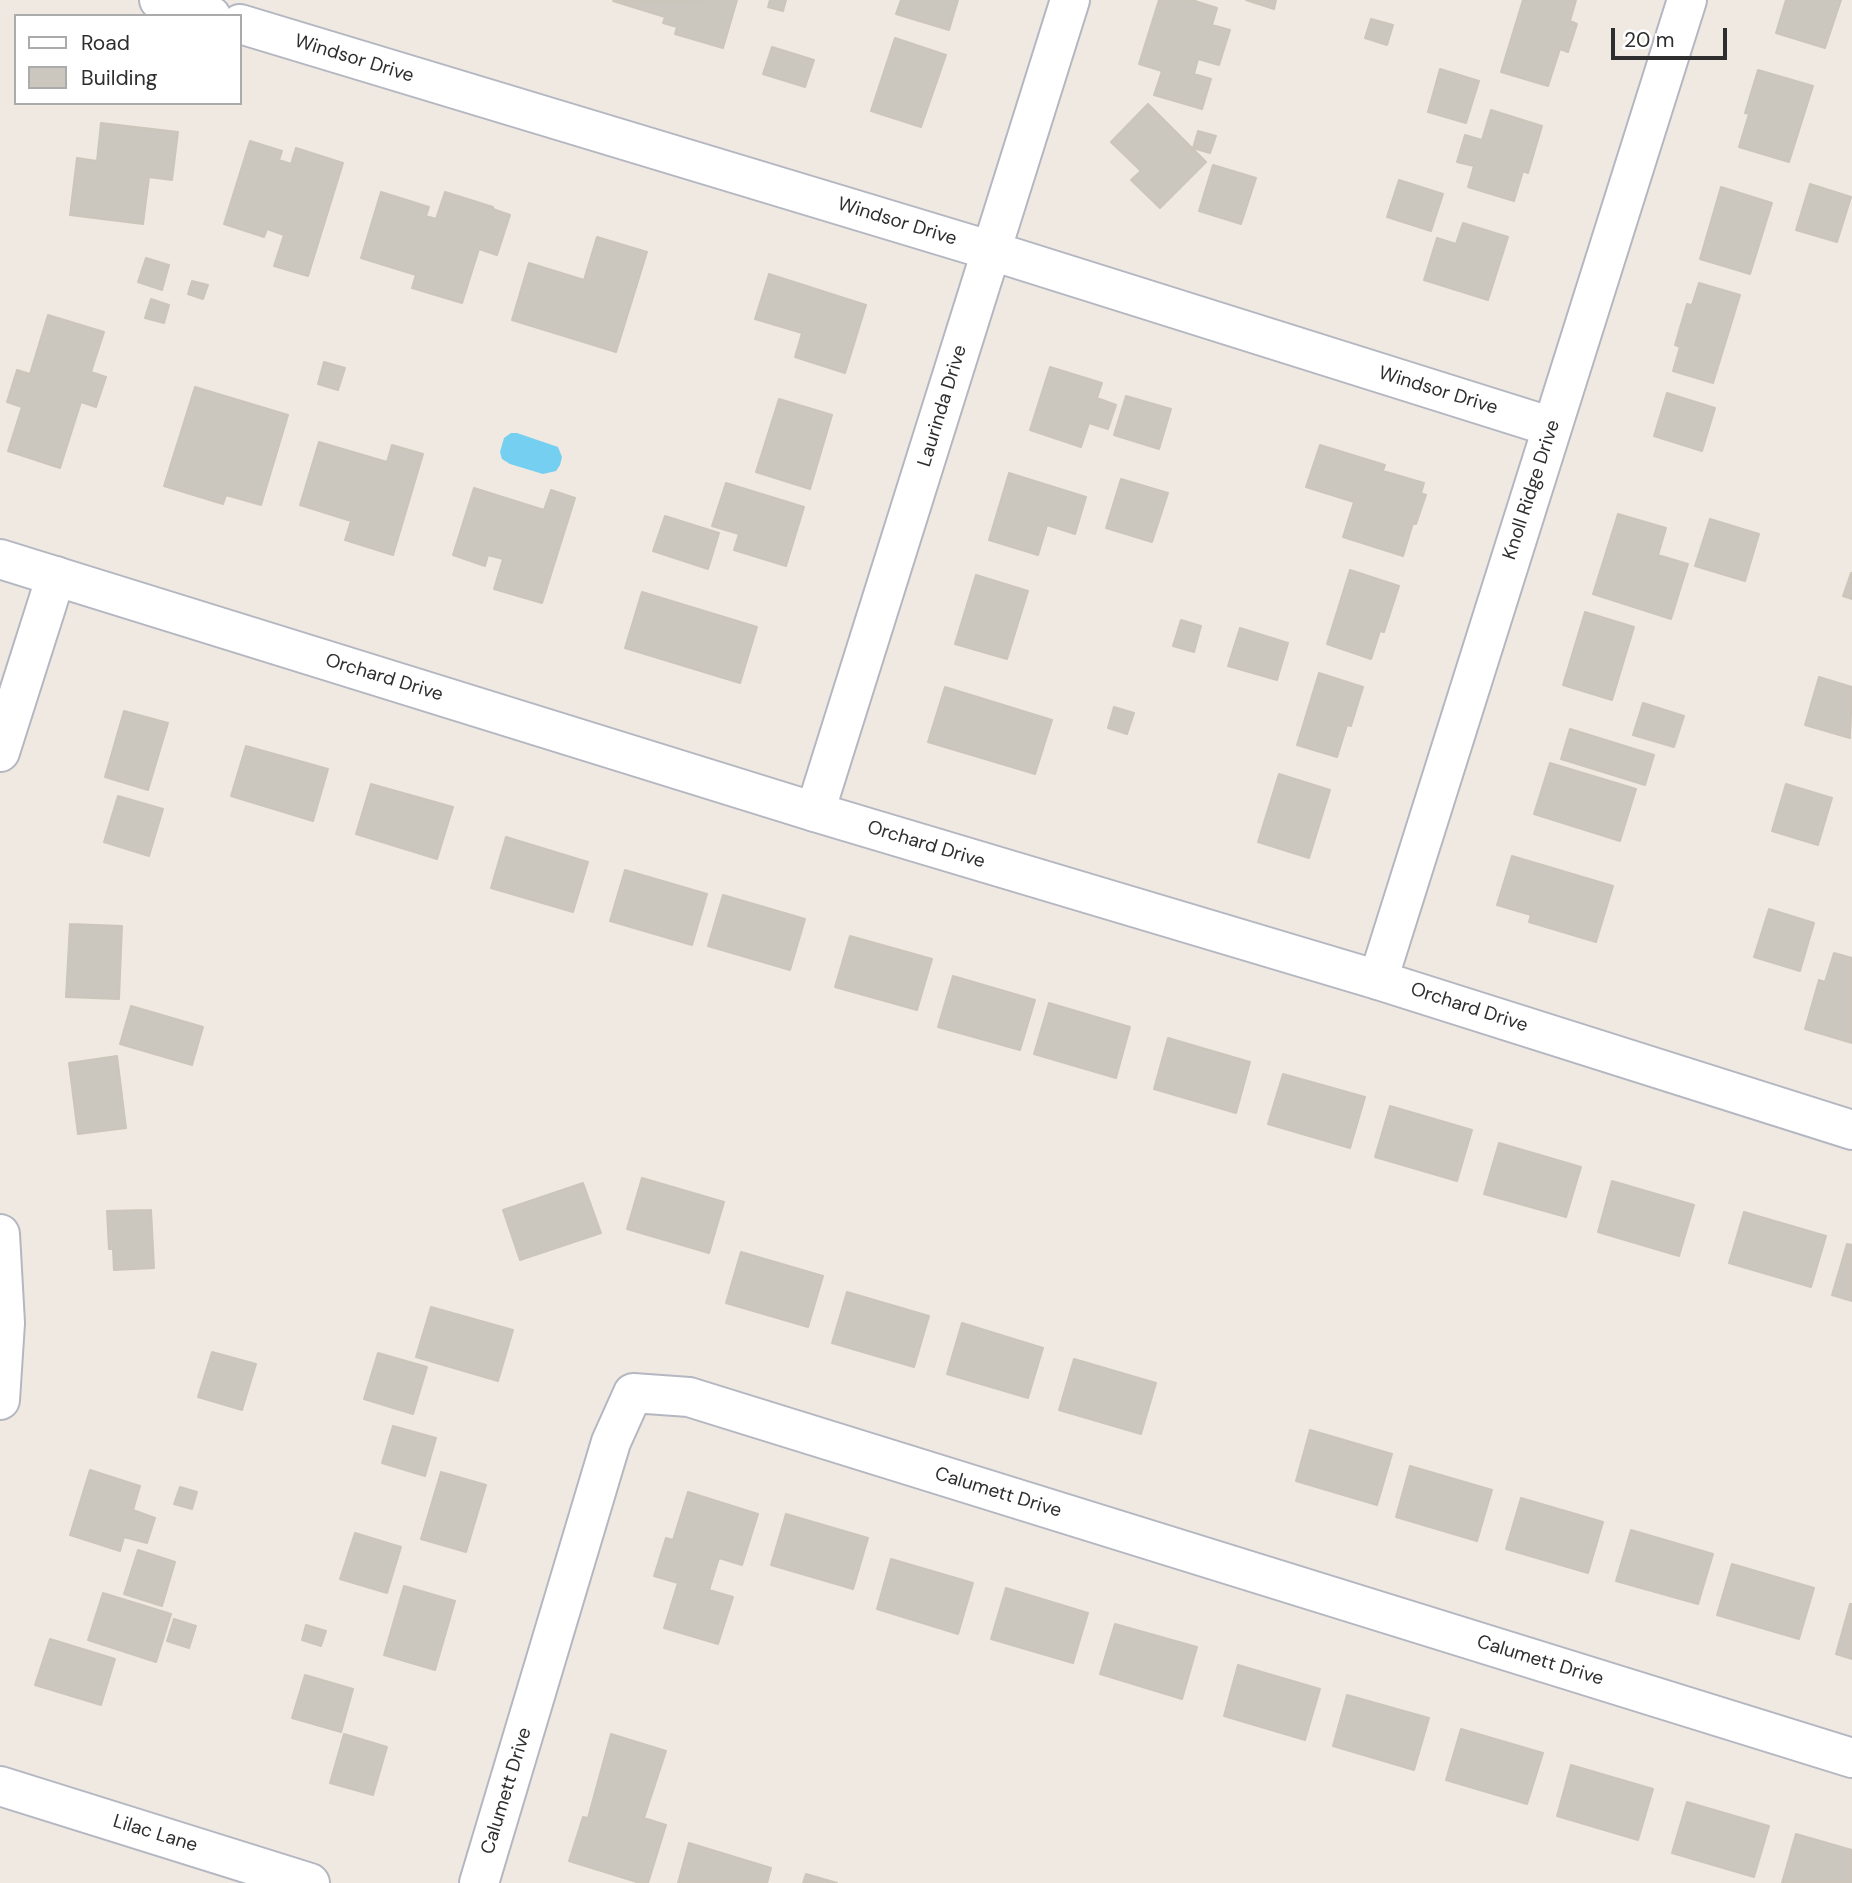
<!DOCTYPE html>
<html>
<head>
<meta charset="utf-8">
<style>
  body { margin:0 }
  #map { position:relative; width:1852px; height:1883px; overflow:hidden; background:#efe9e1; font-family:"DM Sans",sans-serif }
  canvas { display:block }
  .legend { position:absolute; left:14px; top:14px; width:228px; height:91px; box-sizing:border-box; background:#fff; border:2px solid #ababab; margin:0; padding:9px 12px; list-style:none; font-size:21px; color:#2e2e2e }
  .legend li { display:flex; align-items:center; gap:14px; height:35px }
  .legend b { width:35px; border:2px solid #ababab }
  .scale { position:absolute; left:1611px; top:28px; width:116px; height:32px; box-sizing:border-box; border:4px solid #2e2e2e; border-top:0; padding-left:9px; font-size:21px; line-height:24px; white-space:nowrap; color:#2e2e2e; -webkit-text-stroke:5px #fff; paint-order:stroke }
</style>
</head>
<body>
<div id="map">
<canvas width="1852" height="1883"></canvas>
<ul class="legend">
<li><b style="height:9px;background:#fff"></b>Road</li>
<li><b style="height:19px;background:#cbc7bf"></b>Building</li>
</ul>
<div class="scale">20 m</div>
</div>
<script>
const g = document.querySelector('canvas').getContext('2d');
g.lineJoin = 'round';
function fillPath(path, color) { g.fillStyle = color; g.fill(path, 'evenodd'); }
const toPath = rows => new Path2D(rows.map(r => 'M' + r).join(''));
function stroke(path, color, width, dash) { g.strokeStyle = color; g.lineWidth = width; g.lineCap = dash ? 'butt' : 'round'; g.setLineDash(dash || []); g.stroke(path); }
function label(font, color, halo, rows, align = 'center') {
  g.font = font + ' "DM Sans",sans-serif'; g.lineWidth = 7; g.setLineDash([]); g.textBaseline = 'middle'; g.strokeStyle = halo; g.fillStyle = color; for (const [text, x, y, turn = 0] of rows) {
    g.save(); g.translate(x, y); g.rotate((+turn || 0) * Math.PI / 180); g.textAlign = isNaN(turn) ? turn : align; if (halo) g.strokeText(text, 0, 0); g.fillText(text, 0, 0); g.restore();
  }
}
const water = toPath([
  [511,433,517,433,558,447,562,457,560,465,556,471,543,474,510,464,502,459,500,452,504,438]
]);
const building = toPath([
  [737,0,723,48,675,34,677,27,663,23,665,17,613,1,737,0],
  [770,0,786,0,783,11,768,7,770,0],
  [901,0,958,0,949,30,896,14,901,0],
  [1159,0,1192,0,1217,8,1212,25,1230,30,1219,65,1198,59,1194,74,1211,79,1202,109,1154,95,1162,71,1139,64,1159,0],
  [1246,0,1276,0,1274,9,1246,0],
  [1523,0,1576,0,1570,21,1577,24,1568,52,1560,49,1548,86,1501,72,1523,0],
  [1786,0,1841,0,1825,48,1776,33,1786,0],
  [1371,19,1393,25,1387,45,1365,38,1371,19],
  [895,38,946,55,921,127,871,111,895,38],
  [772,47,814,60,805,87,763,74,772,47],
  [1440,69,1479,81,1466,123,1428,112,1440,69],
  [1758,70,1813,86,1789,162,1739,147,1749,114,1745,113,1758,70],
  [1148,104,1206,162,1160,208,1131,180,1141,171,1111,142,1148,104],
  [1491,110,1542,126,1528,173,1523,171,1514,201,1468,187,1474,166,1457,162,1465,135,1482,140,1491,110],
  [101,123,178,132,172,180,149,177,143,224,70,215,77,158,97,161,101,123],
  [1198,131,1216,136,1210,153,1193,148,1198,131],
  [250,141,282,151,279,160,291,164,296,148,343,163,308,276,274,266,284,235,267,229,264,237,224,224,250,141],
  [1213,165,1256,178,1241,224,1199,211,1213,165],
  [1399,180,1443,194,1431,231,1387,217,1399,180],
  [1810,184,1851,197,1837,242,1796,230,1810,184],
  [1721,187,1772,203,1750,274,1700,259,1721,187],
  [381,192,429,207,426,216,436,219,445,192,493,207,493,209,510,215,497,255,479,249,462,303,412,288,416,275,361,258,381,192],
  [1463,223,1508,237,1488,300,1424,280,1437,238,1456,244,1463,223],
  [597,237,647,252,616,352,512,320,529,263,584,280,597,237],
  [146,258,169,265,162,290,138,282,146,258],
  [769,274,866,305,845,373,795,357,802,333,755,319,769,274],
  [192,281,208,285,203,299,188,294,192,281],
  [1699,283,1740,295,1713,383,1673,371,1680,347,1675,345,1687,304,1692,305,1699,283],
  [151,299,169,305,164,323,145,318,151,299],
  [48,315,104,332,91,372,106,377,96,407,81,402,60,468,8,451,22,407,7,402,17,370,30,374,48,315],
  [324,362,345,368,338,390,318,384,324,362],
  [1050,367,1102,383,1097,398,1116,405,1108,429,1089,423,1081,447,1030,430,1050,367],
  [195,387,288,415,261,505,226,495,223,504,164,486,195,387],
  [1667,393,1715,408,1702,451,1654,436,1667,393],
  [1126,396,1171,409,1159,449,1114,435,1126,396],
  [779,399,832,415,810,489,756,472,779,399],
  [319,442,387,462,392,445,423,454,393,555,345,540,351,521,300,505,319,442],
  [1320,445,1385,465,1383,471,1424,483,1421,493,1426,495,1416,524,1413,523,1403,556,1343,537,1354,502,1306,487,1320,445],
  [1009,473,1086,497,1075,534,1047,525,1038,555,989,540,1009,473],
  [1121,479,1168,493,1152,542,1106,528,1121,479],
  [726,483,804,507,786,566,734,550,739,534,712,526,726,483],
  [474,488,544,510,551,490,575,498,542,603,494,589,503,559,488,555,485,566,453,555,474,488],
  [1618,514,1666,528,1658,555,1688,564,1671,619,1593,594,1618,514],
  [665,516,719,533,708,569,653,551,665,516],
  [1710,519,1759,534,1745,581,1695,566,1710,519],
  [1350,570,1399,586,1384,632,1380,631,1371,659,1327,644,1350,570],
  [1851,573,1852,573,1852,599,1843,596,1851,573],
  [976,575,1028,591,1007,659,955,644,976,575],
  [642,592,757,627,740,683,625,648,642,592],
  [1585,612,1634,627,1612,700,1563,685,1585,612],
  [1181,620,1201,626,1194,652,1173,646,1181,620],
  [1240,628,1288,643,1277,680,1228,666,1240,628],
  [1319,673,1363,687,1351,726,1347,725,1337,757,1297,745,1319,673],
  [1819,677,1852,687,1850,738,1805,725,1819,677],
  [945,687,1052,720,1035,774,928,742,945,687],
  [1643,703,1684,716,1674,747,1633,735,1643,703],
  [1114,707,1134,713,1127,734,1108,728,1114,707],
  [124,711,168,723,148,790,105,777,124,711],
  [1570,729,1654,755,1645,785,1561,759,1570,729],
  [246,746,328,769,313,821,231,796,246,746],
  [1550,763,1636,789,1620,841,1534,814,1550,763],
  [1279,774,1330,790,1309,858,1258,842,1279,774],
  [371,784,453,807,437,859,356,834,371,784],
  [1786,784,1832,798,1818,845,1772,831,1786,784],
  [118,796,163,809,149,856,104,842,118,796],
  [506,837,588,862,573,912,491,888,506,837],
  [1512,856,1613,886,1596,942,1529,922,1531,915,1497,905,1512,856],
  [625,870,707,894,692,945,610,921,625,870],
  [723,895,805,919,790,970,708,946,723,895],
  [1769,909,1814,923,1800,971,1754,957,1769,909],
  [70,924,122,926,119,999,66,997,70,924],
  [850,936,932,959,917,1010,835,987,850,936],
  [1834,953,1852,958,1852,1043,1805,1029,1819,980,1825,982,1834,953],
  [953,976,1035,1000,1020,1050,938,1027,953,976],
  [1049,1003,1130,1027,1116,1078,1034,1054,1049,1003],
  [131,1006,203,1027,192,1065,120,1044,131,1006],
  [1168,1038,1250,1062,1236,1113,1154,1089,1168,1038],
  [117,1056,126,1128,78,1134,69,1063,117,1056],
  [1283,1074,1365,1097,1350,1148,1268,1124,1283,1074],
  [1390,1106,1472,1130,1457,1181,1375,1157,1390,1106],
  [1499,1143,1581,1167,1566,1217,1484,1194,1499,1143],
  [642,1178,724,1202,709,1253,627,1229,642,1178],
  [1612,1181,1694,1205,1679,1256,1598,1232,1612,1181],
  [583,1183,601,1233,520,1260,503,1210,583,1183],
  [151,1210,154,1268,114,1270,113,1249,109,1249,107,1211,151,1210],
  [1744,1212,1826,1236,1811,1287,1729,1263,1744,1212],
  [1847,1244,1852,1245,1852,1301,1832,1295,1847,1244],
  [741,1252,823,1276,808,1327,726,1303,741,1252],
  [847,1292,929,1316,914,1367,832,1343,847,1292],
  [431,1307,513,1330,498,1381,416,1357,431,1307],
  [962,1323,1043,1348,1028,1398,947,1374,962,1323],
  [212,1352,256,1364,242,1410,198,1397,212,1352],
  [378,1353,427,1367,413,1414,364,1399,378,1353],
  [1074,1359,1156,1383,1141,1434,1059,1410,1074,1359],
  [393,1426,436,1438,425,1476,382,1463,393,1426],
  [1310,1430,1392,1454,1377,1505,1296,1481,1310,1430],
  [1410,1466,1492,1490,1477,1541,1396,1517,1410,1466],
  [90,1470,140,1486,133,1510,155,1518,147,1543,124,1537,120,1551,70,1535,90,1470],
  [441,1472,486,1485,466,1552,421,1539,441,1472],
  [180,1487,197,1492,192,1509,174,1504,180,1487],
  [688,1492,758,1514,742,1565,719,1558,709,1590,733,1597,718,1644,664,1628,678,1583,654,1576,666,1538,673,1540,688,1492],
  [1521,1498,1603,1522,1588,1573,1506,1549,1521,1498],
  [786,1514,868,1538,853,1589,771,1565,786,1514],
  [1631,1530,1713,1554,1698,1604,1616,1581,1631,1530],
  [355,1533,401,1547,387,1593,340,1579,355,1533],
  [138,1550,175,1562,162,1606,124,1594,138,1550],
  [891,1559,973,1583,958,1634,877,1609,891,1559],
  [1732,1564,1814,1588,1799,1639,1717,1615,1732,1564],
  [404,1586,455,1601,435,1670,384,1655,404,1586],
  [1006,1588,1088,1613,1073,1663,991,1639,1006,1588],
  [103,1593,171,1614,156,1662,88,1640,103,1593],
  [1850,1604,1852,1604,1852,1659,1836,1654,1850,1604],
  [174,1619,196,1626,189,1648,167,1641,174,1619],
  [1115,1624,1197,1647,1182,1699,1100,1674,1115,1624],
  [306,1625,326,1631,321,1646,302,1640,306,1625],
  [50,1639,115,1659,101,1705,35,1685,50,1639],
  [1238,1665,1320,1689,1305,1740,1224,1716,1238,1665],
  [305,1675,353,1689,341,1732,292,1718,305,1675],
  [1347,1695,1429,1718,1414,1770,1333,1746,1347,1695],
  [1461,1729,1543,1753,1527,1804,1446,1780,1461,1729],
  [344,1734,387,1747,373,1795,330,1783,344,1734],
  [611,1734,666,1751,644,1818,666,1825,648,1883,640,1883,569,1861,583,1817,588,1818,611,1734],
  [1571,1765,1653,1789,1638,1840,1557,1816,1571,1765],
  [1687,1802,1769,1826,1754,1877,1672,1853,1687,1802],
  [1796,1834,1852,1850,1852,1883,1782,1883,1796,1834],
  [689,1843,771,1868,767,1883,678,1883,689,1843],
  [806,1874,837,1883,803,1883,806,1874]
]);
const minor = toPath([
  [159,0,211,16],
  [240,24,992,251,1552,427],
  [0,752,56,576],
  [815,812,1070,0],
  [1378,980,1687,0],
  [0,1234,5,1323,0,1400],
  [0,1786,310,1883],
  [479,1883,611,1442,633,1393,689,1397,1852,1758]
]);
const tertiary = toPath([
  [0,559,815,812,1378,980,1852,1130]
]);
const streetNames = [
  ["Windsor Drive",354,59,17],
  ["Windsor Drive",897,222,17],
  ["Windsor Drive",1438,391,17],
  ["Laurinda Drive",943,406,-73],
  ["Knoll Ridge Drive",1532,490,-72],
  ["Orchard Drive",384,678,17],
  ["Orchard Drive",926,845,17],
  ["Orchard Drive",1469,1008,18],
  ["Calumett Drive",998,1493,17],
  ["Calumett Drive",1540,1661,17],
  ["Calumett Drive",507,1791,-73],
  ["Lilac Lane",155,1834,17]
];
fillPath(water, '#75cff0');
fillPath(building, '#cbc7bf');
stroke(building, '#cbc5ba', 2);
stroke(minor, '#b4b7c1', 42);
stroke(tertiary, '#b4b7c1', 42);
stroke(minor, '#fff', 38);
stroke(tertiary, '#fff', 38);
label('19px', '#2e2e2e', '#fff', streetNames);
</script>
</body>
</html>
